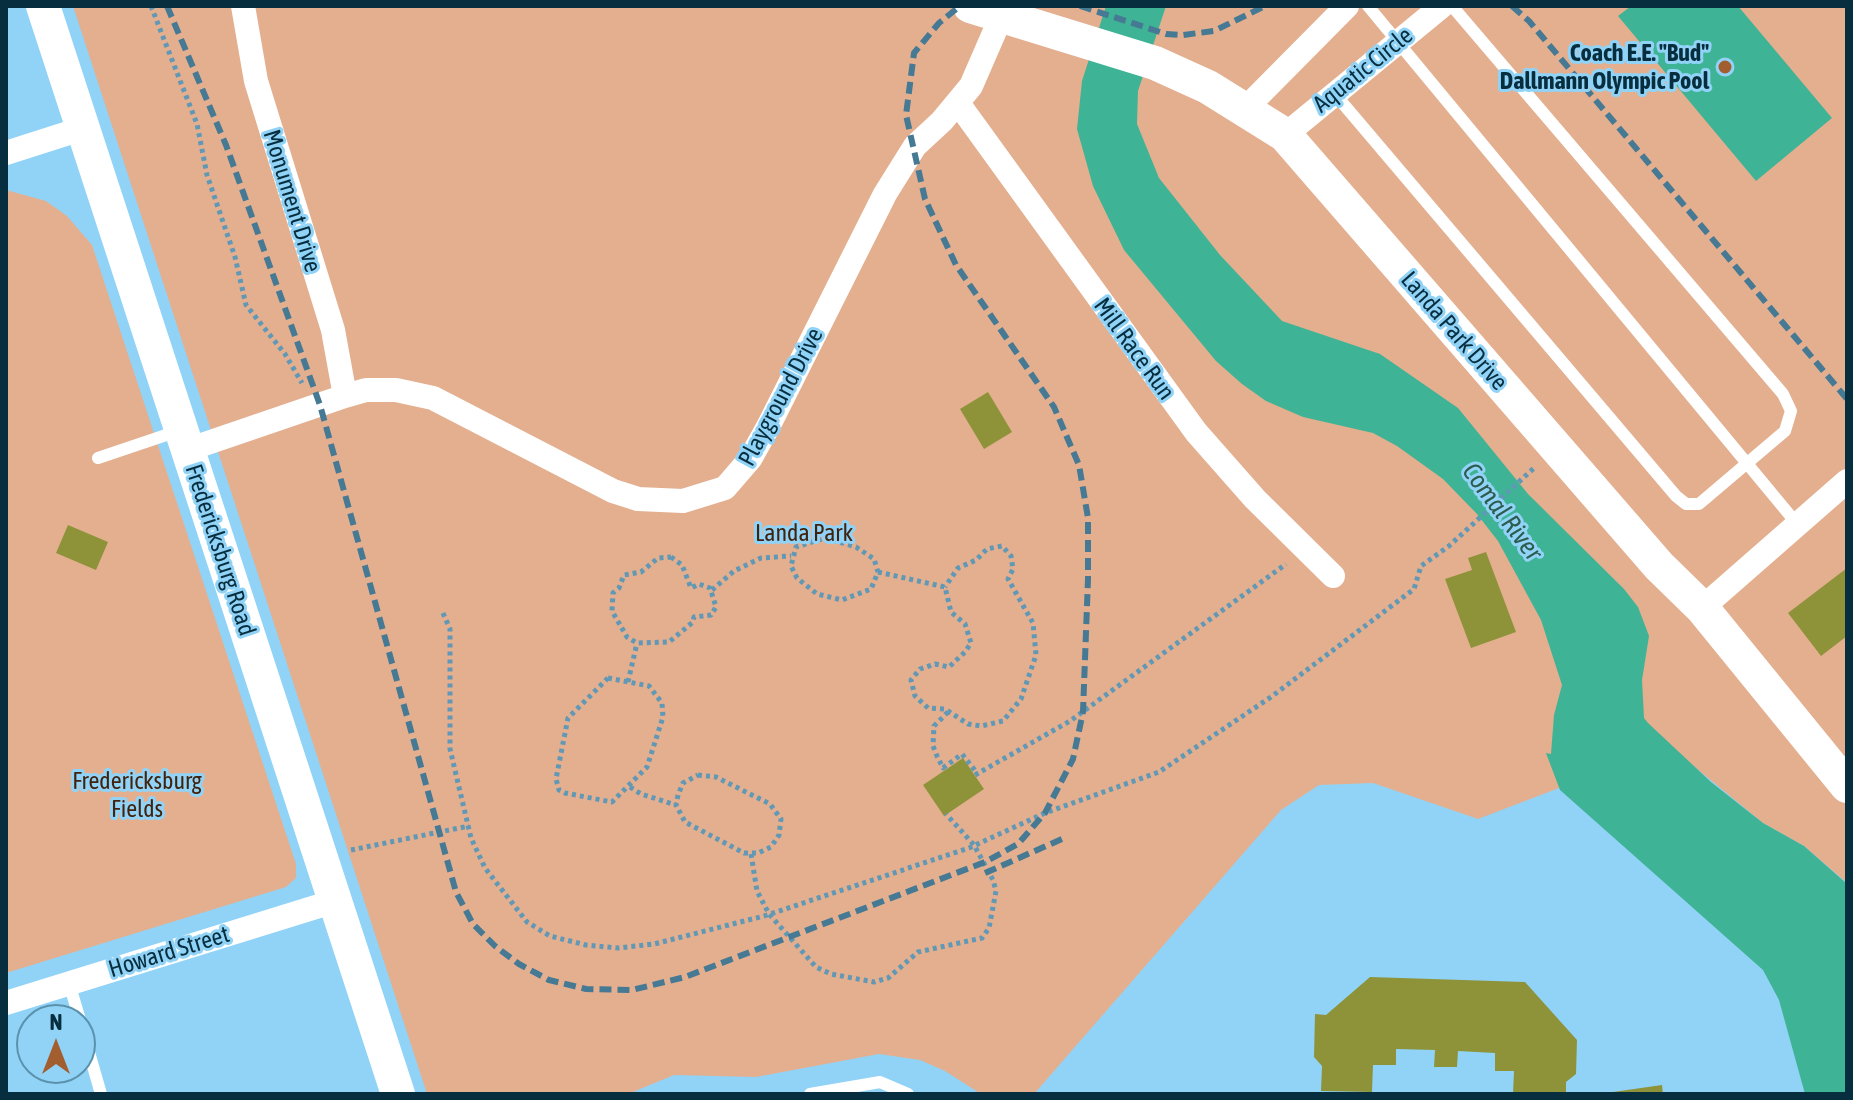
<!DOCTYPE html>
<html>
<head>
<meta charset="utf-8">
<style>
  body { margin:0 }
  #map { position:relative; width:1853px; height:1100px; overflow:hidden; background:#91d3f7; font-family:"Asap Condensed",sans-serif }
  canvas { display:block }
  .frame { position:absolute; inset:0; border:8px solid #072e3f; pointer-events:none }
  .north { position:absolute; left:16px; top:1004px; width:80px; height:80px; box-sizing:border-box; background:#91d3f7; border:2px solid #5a91ad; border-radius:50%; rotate:0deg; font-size:22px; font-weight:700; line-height:32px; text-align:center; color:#072e3f }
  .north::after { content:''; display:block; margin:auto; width:28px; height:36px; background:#a35e30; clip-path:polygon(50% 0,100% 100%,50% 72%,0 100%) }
</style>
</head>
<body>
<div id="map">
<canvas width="1853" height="1100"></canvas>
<div class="frame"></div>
<div class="north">N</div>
</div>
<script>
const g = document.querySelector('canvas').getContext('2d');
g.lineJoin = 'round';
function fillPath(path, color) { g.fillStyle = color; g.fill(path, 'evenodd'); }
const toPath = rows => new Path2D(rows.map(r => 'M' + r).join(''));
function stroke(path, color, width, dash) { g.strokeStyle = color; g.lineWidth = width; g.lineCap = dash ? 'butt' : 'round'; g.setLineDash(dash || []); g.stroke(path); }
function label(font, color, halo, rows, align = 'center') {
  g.font = font + ' "Asap Condensed",sans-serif'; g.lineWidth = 6; g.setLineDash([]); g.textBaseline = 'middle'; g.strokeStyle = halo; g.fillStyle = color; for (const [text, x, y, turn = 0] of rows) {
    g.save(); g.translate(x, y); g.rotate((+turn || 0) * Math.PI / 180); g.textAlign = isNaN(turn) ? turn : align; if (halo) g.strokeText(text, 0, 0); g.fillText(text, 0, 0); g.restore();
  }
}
const green = toPath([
  [73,6,1847,6,1847,883,1804,846,1763,823,1669,746,1478,819,1373,783,1319,785,1281,810,1034,1094,981,1094,945,1071,920,1060,879,1054,756,1077,674,1075,628,1094,427,1094],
  [6,190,46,201,67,216,92,245,296,864,296,878,286,887,6,973]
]);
const water = toPath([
  [1106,6,1166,6,1138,91,1137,124,1159,178,1220,255,1282,321,1380,354,1458,408,1528,494,1624,589,1638,607,1649,636,1642,680,1644,718,1648,723,1711,782,1763,823,1804,846,1846,883,1847,1094,1805,1094,1779,1000,1763,970,1560,790,1546,753,1551,754,1554,715,1562,685,1541,620,1498,541,1477,514,1443,479,1397,446,1373,433,1303,417,1266,401,1242,384,1216,361,1124,250,1093,186,1077,129,1082,81],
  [1631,6,1738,6,1832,118,1756,181,1618,16]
]);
const building = toPath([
  [988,392,1012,432,984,449,960,409],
  [68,525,108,542,96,570,56,553],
  [1486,552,1516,632,1471,648,1445,579,1472,570,1468,558],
  [1847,568,1847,636,1821,656,1788,613],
  [963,758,984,789,944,816,923,785],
  [1370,977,1525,982,1577,1040,1576,1074,1566,1082,1566,1094,1513,1094,1514,1071,1495,1071,1495,1053,1458,1051,1457,1067,1434,1067,1435,1050,1396,1049,1396,1065,1373,1065,1372,1092,1321,1091,1322,1066,1314,1057,1315,1014,1326,1015],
  [1662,1085,1663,1094,1613,1094,1613,1092]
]);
const path = toPath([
  [151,6,197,124,207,175,235,257,246,305,285,354,302,383],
  [825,538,856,547,874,559,878,572,871,589,842,600,817,594,797,578,791,566,796,547,825,538],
  [671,557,682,565,691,588,699,584,710,588,716,607,711,615,694,617,693,622,669,642,637,643,627,637,612,611,613,593,619,588,624,575,641,572,658,558,671,557],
  [878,572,945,587,951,612,965,624,971,643,965,652,949,667,935,664,920,669,911,680,915,696,928,708,945,709,968,724,981,726,1003,721,1021,699,1036,655,1033,623,1008,579,1013,569,1011,556,1002,546,987,549,976,560,958,568,945,587],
  [712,590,734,571,761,558,791,556],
  [443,613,450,629,450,749,471,838,485,868,527,922,550,936,586,945,618,948,654,944,764,916,969,848,1045,813,1159,772,1271,697,1414,589,1421,566,1449,546,1534,468],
  [608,678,649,686,662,703,663,717,647,767,612,802,565,793,559,790,556,779,568,718,608,678],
  [628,682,637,643],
  [948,712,934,726,933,746,937,756,943,768,962,754,977,773],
  [698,775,716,777,770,804,781,819,779,835,771,847,758,853,744,853,685,822,676,805,678,795,683,783,698,775],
  [975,775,1070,721,1286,564],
  [630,787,641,794,676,805],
  [351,850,469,826],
  [751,854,757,891,769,914,816,967,831,974,874,982,888,978,918,952,982,938,989,928,996,891,993,880,974,845,946,814]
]);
const lane = toPath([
  [1368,6,1798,525],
  [1334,93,1676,496,1686,504,1699,504,1785,431,1791,411,1783,394,1452,6],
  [98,458,178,431],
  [69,983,80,1020],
  [80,1021,101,1094],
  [810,1094,880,1082,908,1094]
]);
const street = toPath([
  [243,6,256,81,333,330,345,396],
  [958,103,1196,432,1255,499,1333,576],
  [1246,108,1347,6],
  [1285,135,1442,6],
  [6,153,81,129],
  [187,450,345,396,366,390,396,390,433,398,613,491,638,499,683,501,725,488,750,459,768,427,885,194,915,146,942,121,971,86,1001,17],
  [1702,608,1847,481],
  [6,1003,332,902]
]);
const secondary = toPath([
  [43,6,398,1094],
  [970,6,1155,63,1208,87,1285,135,1659,566,1702,608,1847,786]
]);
const rail = toPath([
  [167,6,226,145,320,405,456,892,473,924,495,946,519,964,549,980,586,989,632,990,685,977,985,862,1018,844,1045,813,1073,759,1083,712,1088,579,1088,518,1079,465,1054,407,956,265,925,199,906,115,914,53,939,23,960,6],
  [1080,6,1166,34,1183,35,1214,31,1265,6],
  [1512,6,1529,21,1847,399],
  [985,873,1062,839]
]);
const markers = [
  [1725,67,8,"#a35e30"]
];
const poiNames = [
  ["Coach E.E. \"Bud\"",1709,53],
  ["Dallmann Olympic Pool",1709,81]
];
const streetNames = [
  ["Aquatic Circle",1363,70,-39],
  ["Monument Drive",292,201,73],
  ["Landa Park Drive",1454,331,49],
  ["Mill Race Run",1134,349,54],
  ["Playground Drive",781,397,-62],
  ["Fredericksburg Road",220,550,72],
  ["Howard Street",169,952,-17]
];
const parkNames = [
  ["Landa Park",804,533],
  ["Fredericksburg",137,781],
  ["Fields",137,809]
];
const waterNames = [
  ["Comal River",1502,512,53]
];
fillPath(green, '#e3af8f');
fillPath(water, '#3fb395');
fillPath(building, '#8e933a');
stroke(path, '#6098b5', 5, [4, 4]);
stroke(lane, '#fff', 12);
stroke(street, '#fff', 24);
stroke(secondary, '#fff', 34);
stroke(rail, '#467993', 6, [12, 6]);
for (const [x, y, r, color] of markers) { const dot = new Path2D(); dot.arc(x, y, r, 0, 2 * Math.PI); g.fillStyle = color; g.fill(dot); stroke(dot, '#91d3f7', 3); }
label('bold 24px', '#072e3f', '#91d3f7', poiNames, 'right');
label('24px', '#072e3f', '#91d3f7', streetNames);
label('24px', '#41220d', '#91d3f7', parkNames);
label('italic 26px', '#2d5c4e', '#91d3f7', waterNames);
</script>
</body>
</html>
